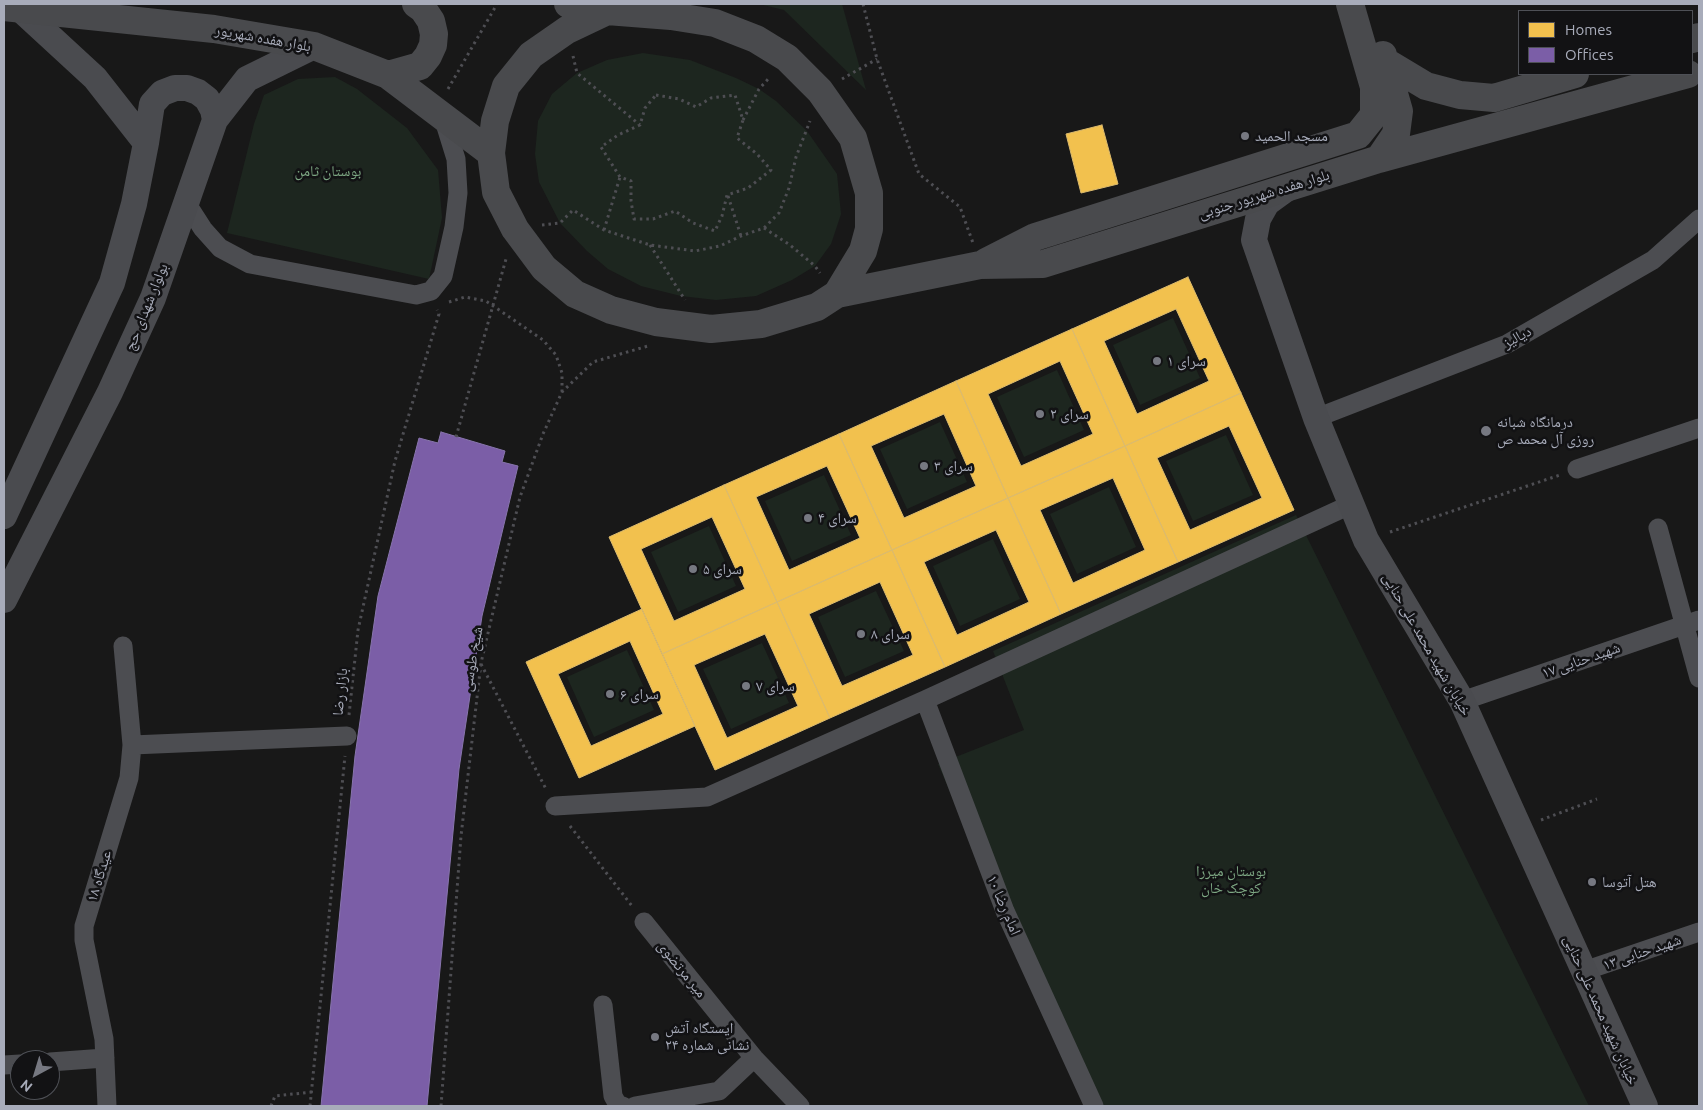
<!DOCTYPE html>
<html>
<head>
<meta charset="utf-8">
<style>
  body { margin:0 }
  #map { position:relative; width:1703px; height:1110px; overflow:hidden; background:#181818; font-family:Ubuntu,sans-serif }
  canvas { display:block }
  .frame { position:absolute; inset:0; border:5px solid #a8acba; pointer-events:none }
  .legend { position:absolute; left:1518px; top:10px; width:175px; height:65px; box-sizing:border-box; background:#121214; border:1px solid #4e5056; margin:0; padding:6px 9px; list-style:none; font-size:15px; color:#a8acba }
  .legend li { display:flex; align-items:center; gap:10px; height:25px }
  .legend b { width:25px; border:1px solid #4e5056 }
  .north { position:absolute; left:10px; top:1050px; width:50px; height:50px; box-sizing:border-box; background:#121214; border:1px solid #4e5056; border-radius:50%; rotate:219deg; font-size:14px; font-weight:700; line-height:20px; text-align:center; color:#a8acba }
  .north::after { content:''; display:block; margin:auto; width:18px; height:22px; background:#767881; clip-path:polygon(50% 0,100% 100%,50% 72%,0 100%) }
</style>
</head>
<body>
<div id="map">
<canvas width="1703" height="1110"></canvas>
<div class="frame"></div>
<ul class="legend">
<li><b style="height:14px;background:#f2c14e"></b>Homes</li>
<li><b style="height:14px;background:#7b5ea7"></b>Offices</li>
</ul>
<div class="north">N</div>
</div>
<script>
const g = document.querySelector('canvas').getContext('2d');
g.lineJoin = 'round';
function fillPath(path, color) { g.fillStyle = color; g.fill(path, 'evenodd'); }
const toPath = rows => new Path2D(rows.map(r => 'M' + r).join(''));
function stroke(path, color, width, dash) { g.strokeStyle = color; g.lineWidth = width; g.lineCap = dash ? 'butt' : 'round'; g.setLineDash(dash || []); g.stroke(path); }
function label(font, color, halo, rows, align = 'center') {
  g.font = font + ' Ubuntu,"Noto Naskh Arabic",sans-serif'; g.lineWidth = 5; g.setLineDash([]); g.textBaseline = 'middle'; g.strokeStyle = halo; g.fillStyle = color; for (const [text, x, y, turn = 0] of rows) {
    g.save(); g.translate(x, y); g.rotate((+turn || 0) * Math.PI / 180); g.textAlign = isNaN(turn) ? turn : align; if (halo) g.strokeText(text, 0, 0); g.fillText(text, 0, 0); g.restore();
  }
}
const green = toPath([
  [759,4,842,4,866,90,784,10],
  [643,53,690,60,736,78,759,89,776,101,807,131,837,174,841,214,831,244,815,266,792,280,756,296,716,300,681,296,641,286,608,269,587,251,560,223,539,182,535,154,538,121,552,94,577,73,607,60],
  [335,77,357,89,407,128,438,170,442,218,429,279,227,233,254,124,264,95,298,79],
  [1173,318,1200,378,1140,405,1113,345],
  [1057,370,1084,430,1024,457,997,397],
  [940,422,967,482,907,509,880,449],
  [1226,435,1253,495,1193,521,1166,461],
  [824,475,851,535,792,561,765,501],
  [1109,487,1136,547,1077,574,1050,514],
  [1296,515,1589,1106,1102,1106,988,880,938,764,1024,730,993,651],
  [709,526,736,586,678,612,651,552],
  [993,539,1020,599,960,626,933,566],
  [876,591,904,651,845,677,818,617],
  [762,643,789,703,731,729,703,669],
  [627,650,654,710,594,737,567,677]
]);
const homes = toPath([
  [1102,125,1118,184,1081,193,1066,134,1102,125],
  [1188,277,1241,393,1125,446,1072,329,1188,277],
  [1176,309,1209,381,1137,414,1104,341,1176,309],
  [1072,329,1125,446,1008,498,956,381,1072,329],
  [1060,361,1093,434,1021,466,988,394,1060,361],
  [956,381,1008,498,892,550,839,434,956,381],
  [944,414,976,486,904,518,871,446,944,414],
  [1241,393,1294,510,1178,562,1125,446,1241,393],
  [1229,426,1262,498,1190,530,1157,458,1229,426],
  [839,434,892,550,777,602,724,485,839,434],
  [827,466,860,538,789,570,756,497,827,466],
  [1125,446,1178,562,1061,614,1008,498,1125,446],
  [1113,478,1145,550,1073,583,1040,510,1113,478],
  [724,485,777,602,662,654,609,537,724,485],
  [712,517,745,589,674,621,641,549,712,517],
  [1008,498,1061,614,945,667,892,550,1008,498],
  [996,530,1029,602,957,635,924,562,996,530],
  [892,550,945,667,830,718,777,602,892,550],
  [880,582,913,655,842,686,809,614,880,582],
  [777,602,830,718,715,770,662,654,777,602],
  [765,634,798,706,727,738,694,665,765,634],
  [642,609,695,726,579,778,526,662,642,609],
  [630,641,663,714,591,746,558,674,630,641]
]);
const offices = toPath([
  [441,432,505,451,502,462,518,466,482,616,459,769,427,1106,321,1106,355,756,378,596,419,438,438,443,441,432]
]);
const path = toPath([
  [863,4,877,59,919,174,960,207,973,243],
  [573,56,577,73,640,125],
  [842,79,877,59],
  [448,89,497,4],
  [656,95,679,99,696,107,711,98,735,95,743,120,737,138,757,154,771,170,748,188,727,195,722,216,715,231,693,223,675,211,653,219,634,219,631,201,631,181,620,177,601,147,618,135,640,125,645,108,656,95],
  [743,120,759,89,770,77],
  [728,196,741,236],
  [542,225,560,223,573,210,604,230,650,245,695,251,720,246,741,236,764,228,779,213,789,188,796,157,810,121],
  [764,228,790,245,815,266,820,273],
  [604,230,620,177],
  [650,245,685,300],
  [449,302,465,297,486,301,543,340,556,355,562,373,562,391],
  [456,437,506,259],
  [1390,532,1560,475],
  [481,664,546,789],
  [349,715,358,630,395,461,439,314,437,310],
  [1541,820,1597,799],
  [570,826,632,906],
  [271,1106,275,1096,312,1092],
  [310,1106,345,756],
  [441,1106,461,836,481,663,520,497,543,434,562,392,593,362,648,346]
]);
const street = toPath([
  [185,201,203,229,220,248,250,264,416,295,431,291,443,276,454,227,458,193,456,159,443,117],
  [1316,418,1507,344,1653,260,1699,219],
  [1577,469,1699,428],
  [1658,528,1699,678],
  [925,700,1005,911,1094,1106],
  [1462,701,1699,620],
  [132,745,347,736],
  [555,806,707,797,925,700,1352,504],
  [644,922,754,1058,800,1106],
  [1584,971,1699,932],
  [603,1005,613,1096,618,1105,623,1106],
  [50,1062,105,1058],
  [4,1065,20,1064],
  [107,1106,104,1039,84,940,84,926,129,778,132,745,123,646],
  [635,1106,719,1091,754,1058]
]);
const secondary = toPath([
  [146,143,152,104,162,93,175,88,187,88,198,92,207,99,213,110,215,120],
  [1289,187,1267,203,1258,219,1254,240,1316,418,1366,540,1462,701,1645,1106],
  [4,516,112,283,134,204,146,143,95,78,19,8],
  [4,600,110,392,153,298,215,120,247,79,314,46]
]);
const primary = toPath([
  [568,4,607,11,609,8],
  [4,7,214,29,314,46,388,75,491,153],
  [607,11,671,16,715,23,756,39,787,58,820,91,853,138,869,193,869,229,863,251,837,294,817,307,761,324,711,329,656,322,611,310,575,294,544,268,515,229,496,192,491,153,495,121,506,86,531,55,567,30,607,11],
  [1692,39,1699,37],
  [1386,62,1426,86,1460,95,1494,98,1575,74],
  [388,75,420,66,428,56,433,45,434,34,431,21,423,9,416,4],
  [1379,159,1396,134,1399,111,1383,55],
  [986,262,1035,237,1358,135,1374,115,1374,87,1350,4],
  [837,294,980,265,1043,264,1379,159,1688,74]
]);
const markers = [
  [1245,136,5,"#767881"],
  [1157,361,5,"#767881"],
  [1040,414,5,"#767881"],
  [1486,431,6,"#767881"],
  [924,466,5,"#767881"],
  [808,518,5,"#767881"],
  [693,569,5,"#767881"],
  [861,634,5,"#767881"],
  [746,686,5,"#767881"],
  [610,694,5,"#767881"],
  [1592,882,5,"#767881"],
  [655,1037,5,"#767881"]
];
const streetNames = [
  ["بلوار هفده شهریور",263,38,10],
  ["بلوار هفده شهریور جنوبی",1264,194,-17],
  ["بولوار شهدای حج",146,307,-68],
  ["دیالیز",1517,337,-28],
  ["خیابان شهید محمد علی حنایی",1427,644,60],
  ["شیخ طوسی",472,659,-80],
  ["شهید حنایی ۱۷",1581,660,-19],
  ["بازار رضا",340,692,-84],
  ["عیدگاه ۱۸",99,876,-73],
  ["امام رضا ۱۰",1004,905,67],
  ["شهید حنایی ۱۳",1642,952,-19],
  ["میر مرتضوی",682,969,51],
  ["خیابان شهید محمد علی حنایی",1601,1010,66]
];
const poiNames = [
  ["مسجد الحمید",1255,136],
  ["سرای ۱",1167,361],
  ["سرای ۲",1050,414],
  ["درمانگاه شبانه",1497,422],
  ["روزی آل محمد ص",1497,439],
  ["سرای ۳",934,466],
  ["سرای ۴",818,518],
  ["سرای ۵",703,569],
  ["سرای ۸",871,634],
  ["سرای ۷",756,686],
  ["سرای ۶",620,694],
  ["هتل آتوسا",1602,882],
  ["ایستگاه آتش",665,1028],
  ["نشانی شماره ۲۴",665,1045]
];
const parkNames = [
  ["بوستان ثامن",328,171],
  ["بوستان میرزا",1231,871],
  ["کوچک خان",1231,888]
];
fillPath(green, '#1d261f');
fillPath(homes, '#f2c14e');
stroke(homes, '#dcbb6e', 1);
fillPath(offices, '#7b5ea7');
stroke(offices, '#8875ad', 1);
stroke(path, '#4e4e53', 3, [2.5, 4]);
stroke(street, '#4c4d51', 19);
stroke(secondary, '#4a4b4f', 26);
stroke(primary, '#494a4d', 28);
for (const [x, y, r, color] of markers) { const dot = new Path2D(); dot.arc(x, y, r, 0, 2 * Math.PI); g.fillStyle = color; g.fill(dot); stroke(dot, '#121214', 2); }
label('15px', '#a8acba', '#121214', streetNames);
label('15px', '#a8acba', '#121214', poiNames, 'left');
label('15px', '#7da783', '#121214', parkNames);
</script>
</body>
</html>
